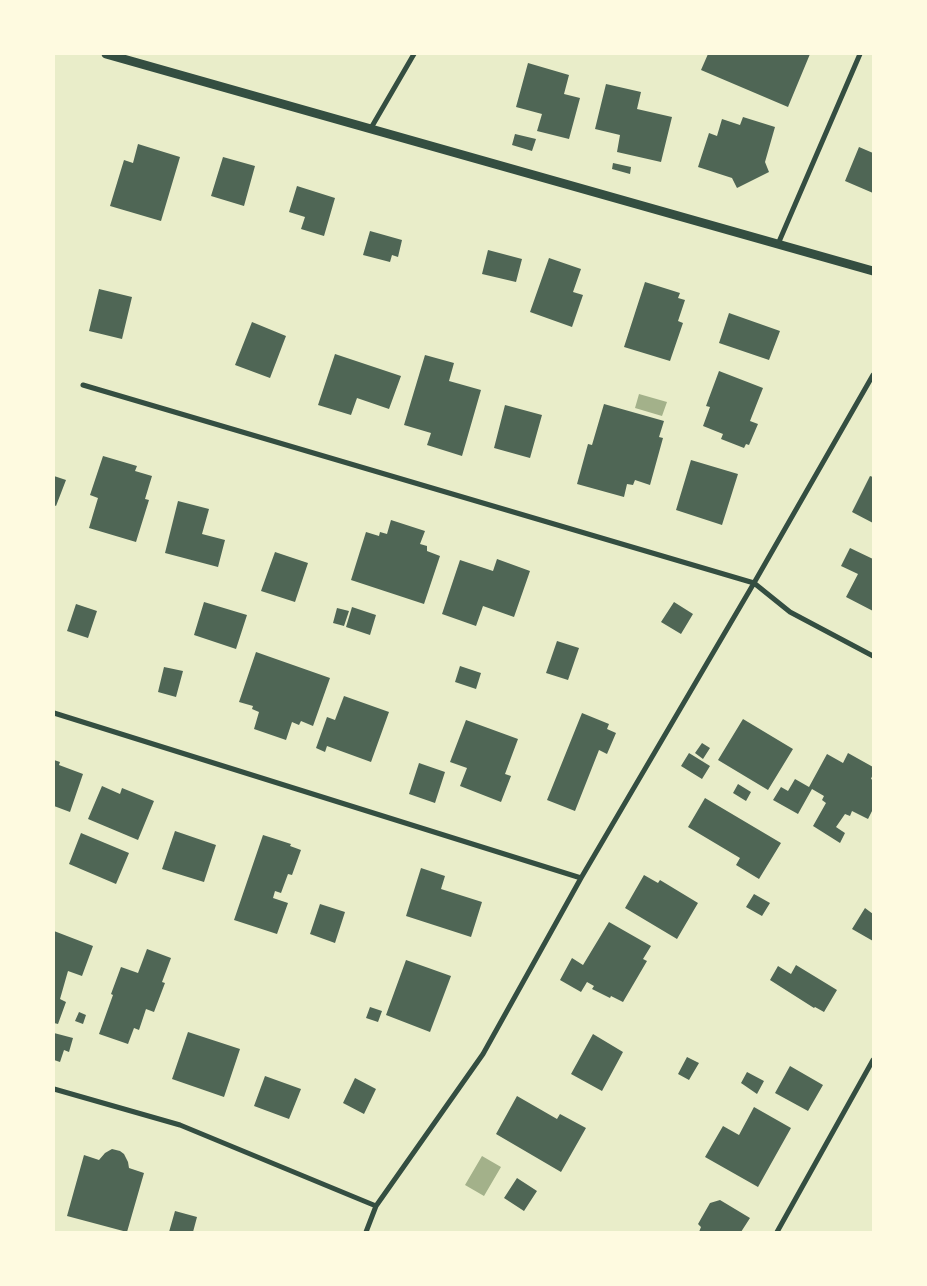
<!DOCTYPE html>
<html>
<head>
<meta charset="utf-8">
<style>
  body { margin:0 }
  #map { position:relative; width:927px; height:1286px; overflow:hidden; background:#e9edc9; font-family:"DM Sans",sans-serif }
  canvas { display:block }
  .frame { position:absolute; inset:0; border:55px solid #fefae0; pointer-events:none }
</style>
</head>
<body>
<div id="map">
<canvas width="927" height="1286"></canvas>
<div class="frame"></div>
</div>
<script>
const g = document.querySelector('canvas').getContext('2d');
g.lineJoin = 'round';
function fillPath(path, color) { g.fillStyle = color; g.fill(path, 'evenodd'); }
const toPath = rows => new Path2D(rows.map(r => 'M' + r).join(''));
function stroke(path, color, width, dash) { g.strokeStyle = color; g.lineWidth = width; g.lineCap = dash ? 'butt' : 'round'; g.setLineDash(dash || []); g.stroke(path); }
const water = toPath([
  [639,394,667,402,662,416,635,408],
  [482,1156,501,1167,484,1196,465,1185]
]);
const building = toPath([
  [708,54,810,54,788,107,701,70],
  [528,63,569,75,564,94,580,98,569,139,537,131,542,114,516,107],
  [606,84,641,92,637,109,672,117,661,162,617,152,620,135,595,129],
  [743,117,775,127,765,162,769,172,737,188,732,178,698,167,709,133,717,136,722,119,740,125],
  [515,134,536,139,532,151,512,145],
  [138,144,180,157,161,221,110,206,124,160,133,163],
  [859,147,873,153,873,193,845,181],
  [223,157,255,166,244,206,211,196],
  [613,163,631,167,630,174,612,169],
  [297,186,335,198,324,236,301,229,305,217,289,212],
  [370,231,402,240,398,257,392,255,390,262,363,255],
  [488,250,522,259,516,282,482,274],
  [549,258,581,269,573,292,583,295,572,327,530,312],
  [645,282,680,293,678,298,685,300,678,321,683,323,670,361,624,347],
  [99,289,132,297,122,339,89,331],
  [729,313,780,331,769,360,719,343],
  [252,322,286,336,270,378,235,365],
  [335,354,401,376,389,409,357,398,351,415,318,405],
  [425,355,454,363,449,381,481,390,462,456,427,445,431,433,404,425],
  [719,371,763,388,750,421,758,424,749,445,746,444,744,448,721,439,723,434,703,426,710,407,706,406],
  [604,404,664,421,659,437,663,438,650,485,635,480,633,485,627,484,624,497,577,484,588,444,592,445],
  [505,405,542,415,530,458,494,448],
  [103,456,137,466,135,471,152,476,145,499,149,500,136,542,89,528,98,498,90,495],
  [691,460,738,474,722,525,676,510],
  [54,476,66,480,56,506,54,505],
  [870,476,873,477,873,523,852,512],
  [178,501,209,509,202,534,225,540,218,567,165,553],
  [391,520,425,531,420,544,427,546,427,551,440,556,424,604,351,580,366,532,379,536,380,532,387,534],
  [850,548,873,559,873,611,846,597,858,574,841,566],
  [275,552,308,563,295,602,261,591],
  [497,559,530,571,514,617,483,606,476,626,442,614,460,560,493,571],
  [204,602,247,615,236,649,194,635],
  [674,602,693,614,681,634,661,622],
  [76,604,97,611,88,638,67,631],
  [352,607,376,615,370,635,346,627],
  [337,608,349,611,344,626,333,623],
  [557,641,579,648,568,680,546,673],
  [256,652,330,678,313,726,301,721,299,725,292,722,286,740,254,729,259,712,252,709,253,706,239,702],
  [460,666,481,673,476,689,455,682],
  [164,667,183,671,176,697,158,692],
  [344,696,389,712,371,762,327,746,325,752,316,748,327,717,335,720],
  [582,713,609,724,607,729,616,733,607,754,599,750,575,811,547,800],
  [743,719,793,749,768,790,718,760],
  [466,720,518,739,505,774,511,776,501,802,460,786,467,768,450,762],
  [702,743,710,748,703,759,695,753],
  [689,753,710,766,702,779,681,766],
  [848,753,873,767,873,774,871,779,873,780,873,809,868,819,852,811,850,816,845,814,836,827,845,833,840,843,813,826,826,803,822,800,824,796,812,789,798,814,773,800,781,787,788,791,795,779,809,787,827,754,843,763],
  [54,760,60,762,59,765,83,774,70,812,54,806],
  [419,763,445,772,435,803,409,794],
  [738,784,751,792,746,801,733,793],
  [102,786,120,794,122,788,154,801,138,840,88,819],
  [705,798,781,843,759,879,736,865,740,858,688,827],
  [175,831,216,845,204,882,162,869],
  [81,833,129,853,116,884,69,864],
  [263,835,291,844,290,846,301,850,292,875,288,874,281,893,275,891,273,898,288,903,277,934,234,920],
  [421,868,445,876,441,889,482,902,471,937,406,916],
  [644,875,658,883,660,880,698,903,677,939,625,908],
  [754,894,770,903,762,916,746,907],
  [320,904,345,912,335,943,310,934],
  [865,908,873,914,873,941,852,929],
  [609,922,651,946,643,959,647,961,623,1002,611,996,610,998,592,989,594,986,587,982,581,992,560,980,572,958,583,965],
  [54,931,93,946,82,976,68,971,60,999,66,1002,58,1024,54,1023],
  [147,949,171,958,162,982,165,983,154,1012,146,1009,139,1030,134,1028,128,1044,99,1034,113,995,111,994,121,967,138,973],
  [406,960,451,976,430,1032,386,1015],
  [796,965,837,990,824,1012,815,1007,814,1008,770,980,778,966,791,974],
  [370,1007,382,1011,378,1022,366,1018],
  [79,1012,86,1015,83,1024,75,1021],
  [188,1032,240,1049,224,1097,172,1079],
  [54,1033,73,1038,69,1052,64,1050,60,1062,54,1060],
  [593,1034,623,1052,602,1091,571,1074],
  [687,1057,699,1063,689,1080,678,1074],
  [790,1066,823,1085,808,1111,775,1093],
  [747,1072,764,1081,757,1094,741,1083],
  [265,1076,301,1089,289,1119,254,1106],
  [355,1078,376,1089,364,1114,343,1103],
  [517,1096,557,1119,560,1114,586,1128,561,1172,496,1134],
  [754,1107,791,1128,758,1187,705,1157,723,1126,739,1135],
  [112,1149,120,1151,124,1154,128,1162,129,1168,144,1173,127,1232,67,1216,84,1155,99,1160,105,1153],
  [517,1178,537,1191,524,1211,504,1198],
  [720,1200,750,1218,741,1232,699,1232,701,1227,698,1224,710,1203],
  [175,1211,197,1217,193,1232,169,1232]
]);
const minor = toPath([
  [371,128,414,54],
  [778,244,860,54],
  [83,385,754,583,790,612,873,656],
  [54,713,581,878],
  [54,1089,180,1125,376,1206],
  [366,1232,376,1206,483,1054,581,878,754,583,873,375],
  [777,1232,873,1060]
]);
const tertiary = toPath([
  [106,54,873,271]
]);
fillPath(water, '#a3b18a');
fillPath(building, '#4f6655');
stroke(minor, '#344e41', 5);
stroke(tertiary, '#344e41', 9);
</script>
</body>
</html>
